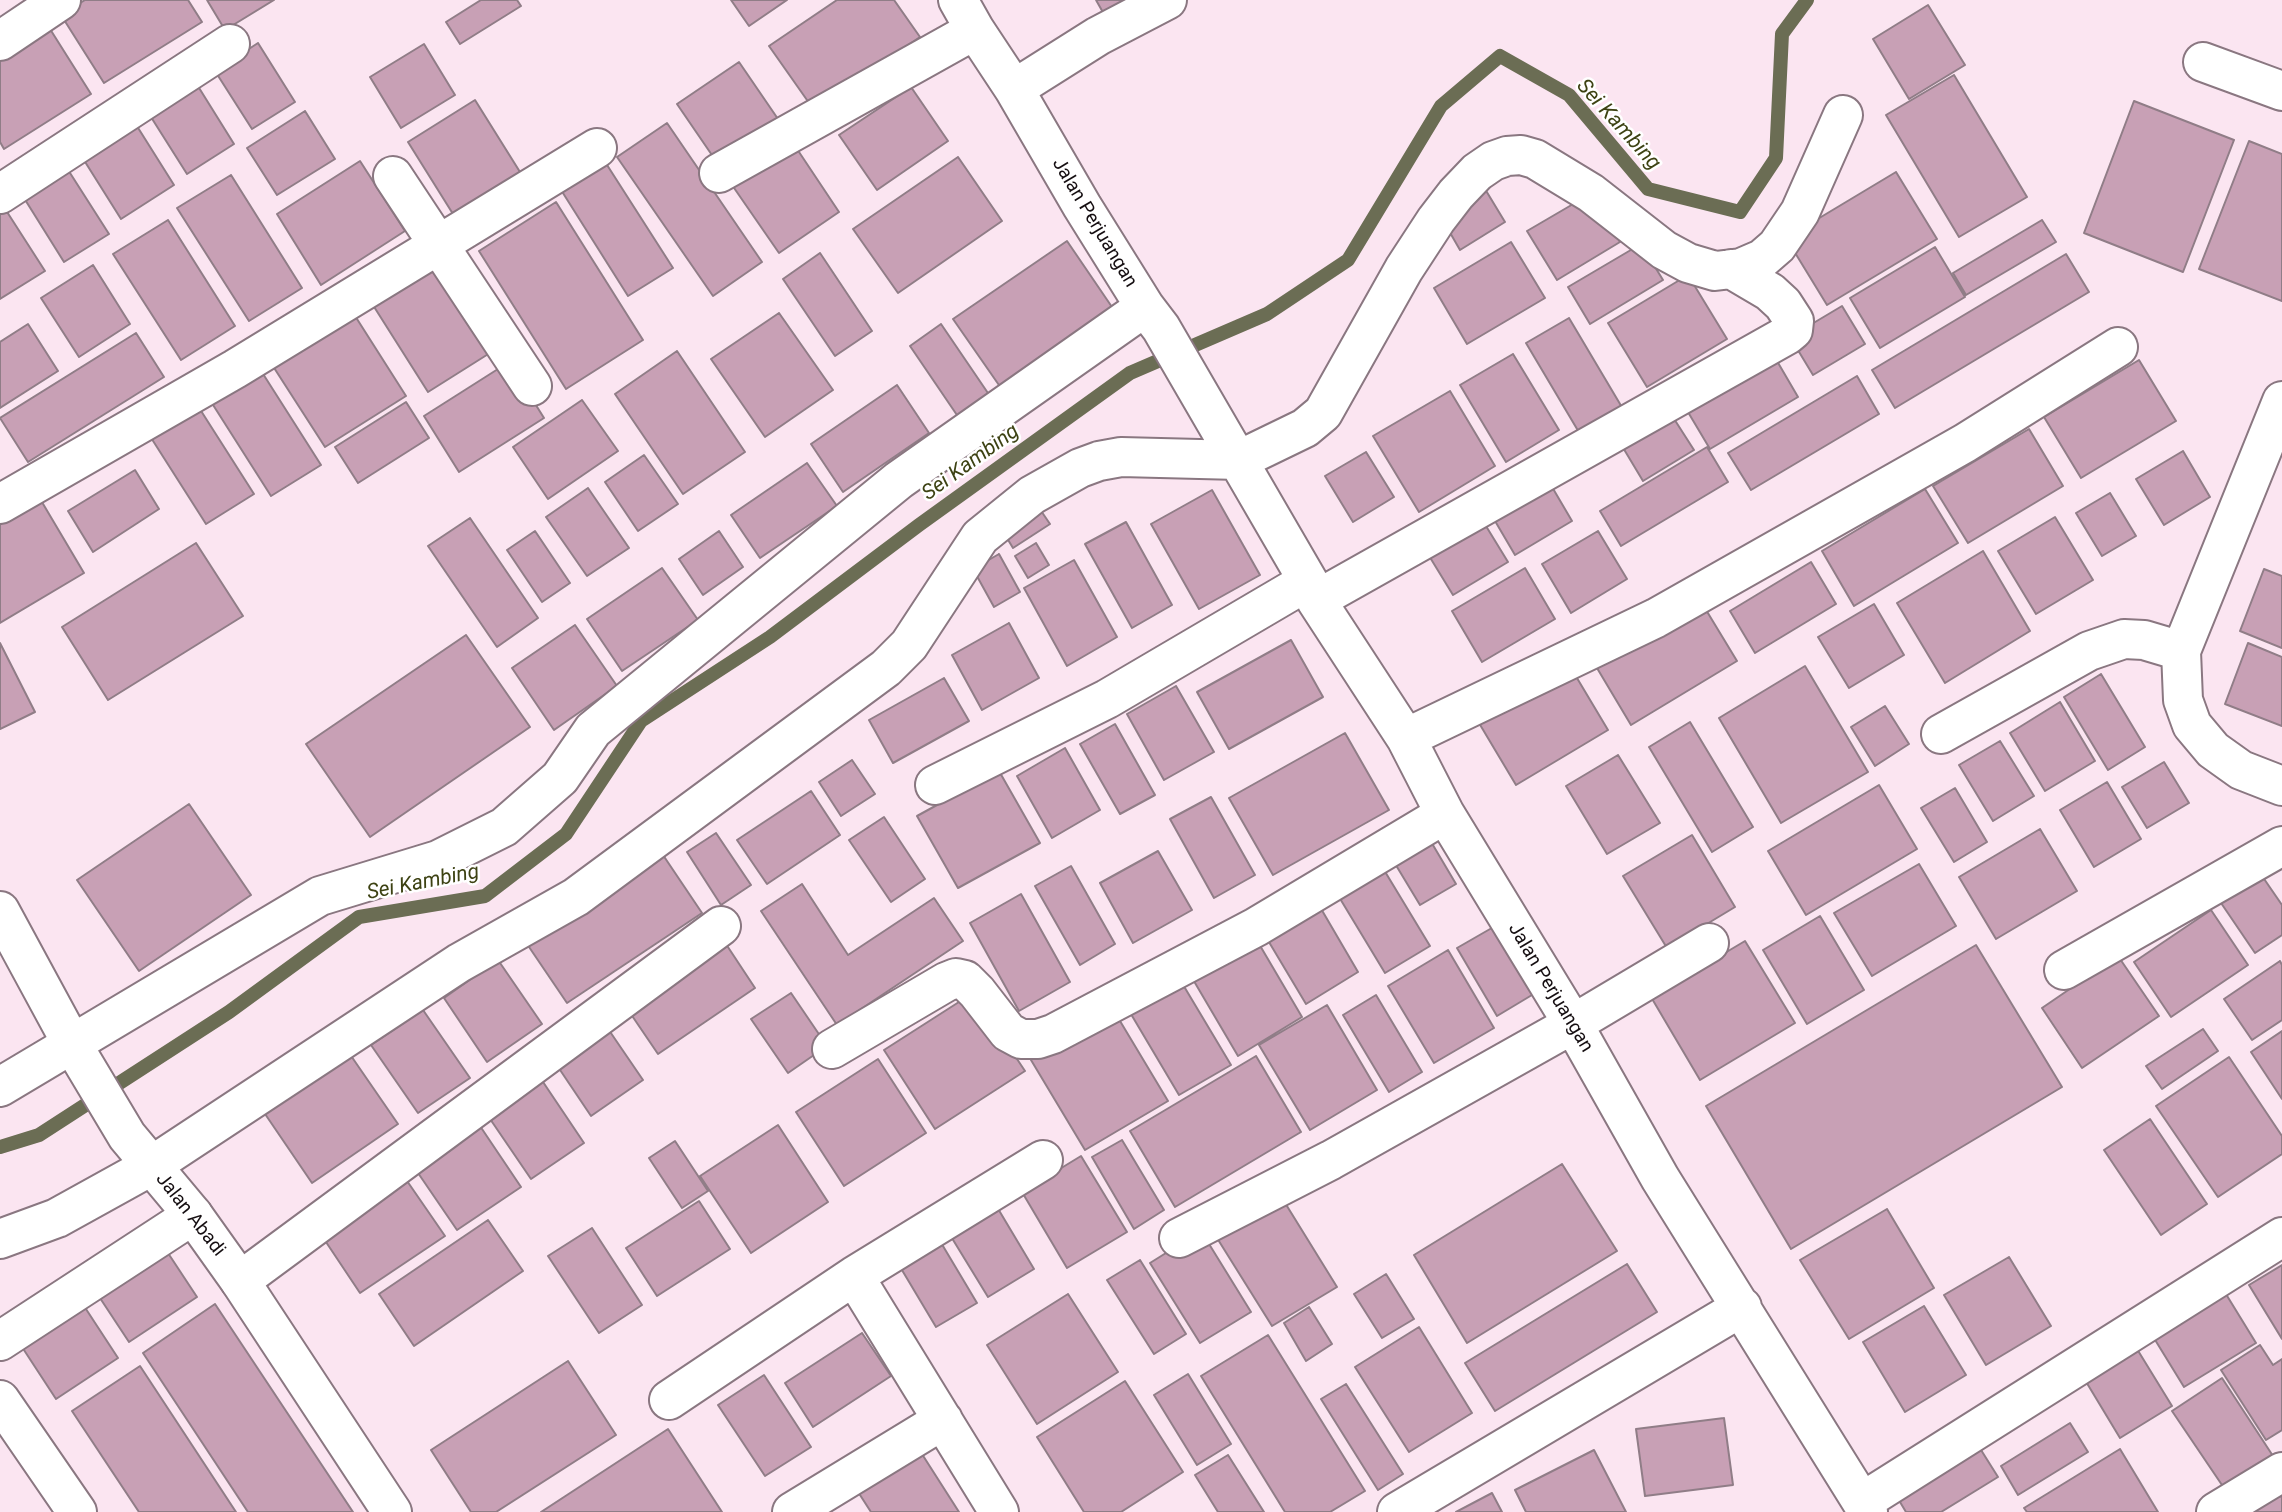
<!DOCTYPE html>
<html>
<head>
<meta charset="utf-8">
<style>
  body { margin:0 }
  canvas { display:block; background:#fbe5f1 }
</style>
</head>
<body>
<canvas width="2282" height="1512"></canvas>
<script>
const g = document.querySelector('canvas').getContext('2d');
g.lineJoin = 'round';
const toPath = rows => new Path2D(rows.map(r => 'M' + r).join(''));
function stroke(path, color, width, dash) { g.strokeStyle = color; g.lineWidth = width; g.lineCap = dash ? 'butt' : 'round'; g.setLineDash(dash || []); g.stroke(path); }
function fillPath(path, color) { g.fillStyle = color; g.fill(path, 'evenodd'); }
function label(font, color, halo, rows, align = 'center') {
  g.font = font + ' Roboto,sans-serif'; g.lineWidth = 5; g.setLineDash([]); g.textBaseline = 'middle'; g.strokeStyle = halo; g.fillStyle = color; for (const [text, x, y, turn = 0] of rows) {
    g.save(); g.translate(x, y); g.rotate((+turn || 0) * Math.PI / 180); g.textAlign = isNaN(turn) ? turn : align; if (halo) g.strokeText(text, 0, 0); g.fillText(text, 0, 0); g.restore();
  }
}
const stream = toPath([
  [0,1147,39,1135,229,1012,359,917,485,896,566,834,641,721,770,637,919,525,1130,373,1267,314,1348,260,1441,106,1500,56,1569,95,1648,189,1740,212,1776,158,1782,34,1807,0]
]);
const building = toPath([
  [85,0,188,0,202,22,104,83,61,15,85,0],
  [207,0,274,0,225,30,207,0],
  [481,0,517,0,521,6,460,44,446,22,481,0],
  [731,0,787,0,749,26,731,0],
  [837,0,894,0,920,37,814,110,769,46,837,0],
  [1096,0,1130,0,1109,23,1096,0],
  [1928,5,1965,65,1909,99,1873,39,1928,5],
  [50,29,91,94,4,149,0,142,0,60,50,29],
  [258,43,295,102,252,129,215,71,258,43],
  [424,44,455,95,401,128,370,77,424,44],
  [739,62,778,119,716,161,677,104,739,62],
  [191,75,234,144,187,174,144,106,191,75],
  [1954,75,2027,197,1959,237,1886,115,1954,75],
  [911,87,948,141,877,190,839,135,911,87],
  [475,100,520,172,453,214,408,142,475,100],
  [2134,101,2234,140,2183,272,2084,233,2134,101],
  [305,111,335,159,277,195,247,148,305,111],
  [135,123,174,185,121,219,82,157,135,123],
  [667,123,762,262,713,296,617,157,667,123],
  [2249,141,2282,154,2282,301,2199,269,2249,141],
  [793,143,839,212,779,253,732,185,793,143],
  [600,154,673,268,628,296,556,182,600,154],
  [958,157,1002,221,898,293,853,229,958,157],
  [360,161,405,231,321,285,277,214,360,161],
  [63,162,109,234,64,262,19,190,63,162],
  [1896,172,1937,239,1827,305,1786,238,1896,172],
  [231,175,302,288,249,321,177,208,231,175],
  [1485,189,1505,222,1460,250,1441,217,1485,189],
  [1592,193,1620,242,1557,280,1527,231,1592,193],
  [0,201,45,271,0,299,0,201],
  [556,202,643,340,566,389,479,251,556,202],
  [168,220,235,326,181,360,113,254,168,220],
  [2042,220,2056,242,1966,295,1953,273,2042,220],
  [1067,241,1114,310,1001,388,953,319,1067,241],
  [1511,242,1545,298,1467,344,1434,288,1511,242],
  [1641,244,1663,280,1590,324,1568,287,1641,244],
  [1935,247,1965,297,1880,348,1850,298,1935,247],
  [820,253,872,331,835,356,783,279,820,253],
  [2066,254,2089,292,1895,408,1872,370,2066,254],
  [445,256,501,346,428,392,371,302,445,256],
  [93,265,130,324,79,357,41,298,93,265],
  [1688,275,1727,339,1647,387,1608,323,1688,275],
  [1842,306,1865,344,1813,375,1790,337,1842,306],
  [350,308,406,396,325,447,269,360,350,308],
  [779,313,833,390,765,437,711,359,779,313],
  [1569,318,1623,409,1580,434,1526,343,1569,318],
  [28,324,58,371,0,408,0,342,28,324],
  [941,324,992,399,961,421,910,346,941,324],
  [136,333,164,377,28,462,0,418,136,333],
  [1770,349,1798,397,1710,449,1682,402,1770,349],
  [677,351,745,452,683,494,615,394,677,351],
  [1513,354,1559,430,1506,462,1460,385,1513,354],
  [2139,360,2176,421,2081,478,2044,417,2139,360],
  [509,362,544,418,459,472,424,416,509,362],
  [258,366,321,465,271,496,208,397,258,366],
  [1857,376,1879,414,1751,490,1728,453,1857,376],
  [897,385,929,433,843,492,811,444,897,385],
  [1450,391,1495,466,1419,512,1373,436,1450,391],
  [582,400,618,451,548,499,513,447,582,400],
  [406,402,429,438,358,483,335,447,406,402],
  [196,403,254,494,206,524,148,433,196,403],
  [1669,411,1694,450,1643,481,1619,441,1669,411],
  [2029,429,2063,486,1968,543,1933,486,2029,429],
  [1707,447,1728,482,1621,546,1600,511,1707,447],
  [2183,451,2210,497,2164,525,2136,479,2183,451],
  [1366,452,1394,497,1353,522,1325,476,1366,452],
  [644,455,678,504,638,531,605,482,644,455],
  [807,463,837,506,760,558,731,515,807,463],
  [135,470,159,509,93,552,68,511,135,470],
  [1545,475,1572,521,1515,555,1488,509,1545,475],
  [588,488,629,548,587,576,546,517,588,488],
  [1925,489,1958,543,1854,606,1822,551,1925,489],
  [1212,490,1260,575,1199,609,1151,524,1212,490],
  [36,492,84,573,0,623,0,514,36,492],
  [2110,493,2136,536,2102,556,2076,513,2110,493],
  [1035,502,1050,524,1013,548,999,525,1035,502],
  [1478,513,1508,562,1453,595,1423,546,1478,513],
  [2055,517,2093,580,2036,614,1998,551,2055,517],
  [470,518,538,618,497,647,428,546,470,518],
  [1126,522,1172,605,1132,628,1085,544,1126,522],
  [535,531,570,583,542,602,507,550,535,531],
  [719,531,743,567,703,595,679,559,719,531],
  [1598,531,1627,579,1571,613,1542,564,1598,531],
  [196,543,243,616,108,700,62,627,196,543],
  [1036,543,1049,565,1028,578,1015,556,1036,543],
  [1983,551,2030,631,1945,683,1897,603,1983,551],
  [999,554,1020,592,994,607,973,569,999,554],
  [1074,560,1117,637,1067,666,1024,588,1074,560],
  [1811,562,1836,604,1755,653,1730,611,1811,562],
  [662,568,698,620,622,671,587,619,662,568],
  [1525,568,1555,619,1482,662,1452,611,1525,568],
  [2264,569,2282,576,2282,648,2240,631,2264,569],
  [1700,600,1737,661,1631,725,1594,663,1700,600],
  [1874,604,1904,655,1849,688,1818,637,1874,604],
  [1009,623,1039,678,982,710,952,655,1009,623],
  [575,625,617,686,554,730,512,668,575,625],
  [466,635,530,727,370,837,306,744,466,635],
  [1291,640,1323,697,1229,749,1197,692,1291,640],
  [0,643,35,712,0,729,0,643],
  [2248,643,2282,657,2282,726,2225,704,2248,643],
  [1568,663,1608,730,1516,785,1476,718,1568,663],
  [1805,666,1868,772,1781,823,1719,718,1805,666],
  [2101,674,2145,747,2108,770,2064,697,2101,674],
  [944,678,969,721,893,763,869,720,944,678],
  [1176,686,1214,752,1164,780,1127,714,1176,686],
  [2060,702,2095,761,2045,791,2010,733,2060,702],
  [1885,706,1909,744,1875,766,1851,727,1885,706],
  [1690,722,1753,827,1712,852,1649,747,1690,722],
  [1115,724,1155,795,1120,814,1080,744,1115,724],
  [1345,733,1389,810,1273,875,1229,798,1345,733],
  [2000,741,2034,796,1993,821,1959,765,2000,741],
  [1065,748,1100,810,1052,838,1017,776,1065,748],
  [1618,755,1660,823,1607,854,1566,786,1618,755],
  [852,760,875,794,841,816,819,782,852,760],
  [2164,762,2189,803,2147,828,2122,787,2164,762],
  [999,771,1040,843,958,888,917,816,999,771],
  [2107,782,2141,839,2094,867,2060,810,2107,782],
  [1879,785,1917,849,1806,915,1768,851,1879,785],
  [1955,788,1987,842,1954,862,1921,808,1955,788],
  [811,791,840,835,767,884,737,840,811,791],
  [1211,797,1255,875,1214,898,1170,819,1211,797],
  [189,804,251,895,139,971,77,880,189,804],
  [884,817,925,879,891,902,849,840,884,817],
  [2040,829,2077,891,1996,939,1959,877,2040,829],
  [716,833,751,885,721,905,687,852,716,833],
  [1427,835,1456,884,1420,905,1391,857,1427,835],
  [1692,835,1735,907,1667,948,1623,876,1692,835],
  [1158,851,1192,910,1133,943,1100,883,1158,851],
  [663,855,702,913,567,1003,527,944,663,855],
  [1919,864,1956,926,1872,976,1834,913,1919,864],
  [1381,865,1430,946,1385,973,1336,892,1381,865],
  [1071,866,1115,944,1080,965,1035,886,1071,866],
  [2260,873,2282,905,2282,935,2255,953,2219,900,2260,873],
  [802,884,848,955,934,898,963,941,837,1025,761,911,802,884],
  [1021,894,1070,982,1019,1011,970,923,1021,894],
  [1313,895,1358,972,1306,1004,1260,927,1313,895],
  [2211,910,2248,965,2171,1017,2134,962,2211,910],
  [1820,916,1864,990,1807,1024,1763,950,1820,916],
  [1497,925,1537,992,1497,1016,1457,948,1497,925],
  [1252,932,1302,1017,1238,1056,1188,971,1252,932],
  [720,935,755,988,658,1054,622,1001,720,935],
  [1745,941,1795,1023,1700,1080,1651,997,1745,941],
  [1976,945,2062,1087,1791,1249,1706,1106,1976,945],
  [1448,950,1494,1028,1434,1063,1388,986,1448,950],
  [2118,956,2159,1016,2082,1068,2042,1008,2118,956],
  [498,960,542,1024,487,1062,444,998,498,960],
  [2280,961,2282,965,2282,1020,2252,1040,2224,999,2280,961],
  [1176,973,1231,1065,1179,1095,1125,1004,1176,973],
  [791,993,827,1046,788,1073,751,1019,791,993],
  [973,993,1025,1071,935,1129,884,1050,973,993],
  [1376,995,1422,1072,1389,1092,1343,1015,1376,995],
  [1327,1005,1377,1090,1310,1130,1259,1045,1327,1005],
  [423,1010,470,1078,418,1113,371,1045,423,1010],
  [1114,1011,1168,1101,1085,1150,1031,1060,1114,1011],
  [602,1020,643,1080,591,1116,550,1055,602,1020],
  [2203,1029,2218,1051,2162,1089,2146,1066,2203,1029],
  [2282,1031,2282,1099,2251,1052,2282,1031],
  [347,1050,398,1124,312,1183,261,1108,347,1050],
  [1256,1056,1301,1132,1175,1207,1130,1131,1256,1056],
  [2229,1057,2282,1136,2282,1154,2218,1197,2156,1106,2229,1057],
  [878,1059,926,1133,844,1186,796,1112,878,1059],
  [539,1076,584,1143,531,1179,486,1113,539,1076],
  [2150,1119,2207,1204,2161,1235,2104,1150,2150,1119],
  [778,1125,828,1202,751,1253,700,1176,778,1125],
  [480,1126,521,1187,457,1230,416,1170,480,1126],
  [1122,1140,1164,1210,1134,1229,1092,1157,1122,1140],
  [675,1141,708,1191,682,1208,649,1158,675,1141],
  [1081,1156,1127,1232,1067,1268,1022,1192,1081,1156],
  [1562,1164,1617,1251,1467,1343,1414,1255,1562,1164],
  [405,1178,445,1236,360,1293,322,1236,405,1178],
  [1282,1198,1337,1287,1272,1326,1217,1238,1282,1198],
  [699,1201,730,1249,657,1296,626,1248,699,1201],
  [994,1202,1034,1269,988,1297,947,1230,994,1202],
  [1887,1209,1934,1288,1849,1339,1800,1260,1887,1209],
  [488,1220,523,1271,414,1346,379,1294,488,1220],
  [592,1228,642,1305,599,1333,548,1256,592,1228],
  [934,1231,977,1303,936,1327,893,1255,934,1231],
  [1201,1231,1251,1312,1200,1343,1150,1263,1201,1231],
  [166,1250,197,1297,129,1342,98,1295,166,1250],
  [2009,1257,2051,1326,1986,1365,1944,1295,2009,1257],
  [1140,1260,1186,1334,1154,1354,1107,1280,1140,1260],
  [1627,1264,1657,1312,1495,1411,1465,1363,1627,1264],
  [2282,1265,2282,1339,2249,1285,2282,1265],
  [1386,1274,1414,1319,1382,1338,1354,1294,1386,1274],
  [2221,1286,2256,1343,2184,1387,2149,1330,2221,1286],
  [1068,1294,1118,1372,1037,1424,987,1345,1068,1294],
  [215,1304,353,1512,248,1512,143,1353,215,1304],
  [84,1306,118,1358,56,1399,22,1347,84,1306],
  [1924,1306,1966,1375,1905,1412,1863,1342,1924,1306],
  [1309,1307,1332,1344,1306,1361,1284,1323,1309,1307],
  [1419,1327,1472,1413,1409,1452,1355,1367,1419,1327],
  [862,1333,891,1376,813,1427,785,1383,862,1333],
  [1268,1335,1365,1491,1330,1512,1285,1512,1201,1376,1268,1335],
  [2260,1345,2273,1365,2282,1359,2282,1430,2266,1440,2221,1370,2260,1345],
  [2137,1349,2172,1406,2120,1438,2085,1380,2137,1349],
  [568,1361,616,1435,496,1512,471,1512,431,1450,568,1361],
  [140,1366,236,1512,139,1512,72,1411,140,1366],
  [1188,1374,1231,1444,1197,1465,1154,1395,1188,1374],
  [764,1375,811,1447,765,1476,718,1405,764,1375],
  [2222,1378,2273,1456,2224,1488,2172,1411,2222,1378],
  [1125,1381,1183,1472,1121,1512,1084,1512,1037,1437,1125,1381],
  [1346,1384,1403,1474,1378,1490,1321,1399,1346,1384],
  [1724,1418,1733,1485,1645,1496,1636,1429,1724,1418],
  [2070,1423,2088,1452,2018,1495,2001,1466,2070,1423],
  [668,1429,722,1512,541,1512,668,1429],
  [913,1440,959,1512,871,1512,851,1481,913,1440],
  [1976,1442,1998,1477,1941,1512,1906,1512,1894,1492,1976,1442],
  [2120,1449,2158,1512,2027,1512,2024,1508,2120,1449],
  [1594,1450,1626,1512,1526,1512,1515,1490,1594,1450],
  [1228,1455,1264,1512,1218,1512,1195,1475,1228,1455],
  [2273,1483,2282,1498,2282,1512,2225,1512,2273,1483],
  [1492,1493,1502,1512,1456,1512,1492,1493]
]);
const street = toPath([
  [958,0,975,30,1014,89,1082,206,1145,307,1161,328,1308,581,1316,600,1406,738,1445,814,1573,1024,1660,1178,1868,1512],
  [0,41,61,0],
  [2203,62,2282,91],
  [1014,89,1098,36,1167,0],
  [719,173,975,30],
  [393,176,532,386],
  [0,194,230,44],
  [0,504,235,369,597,148],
  [1316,600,1787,335,1793,330,1794,321,1783,304,1770,292,1731,269],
  [2181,651,2282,401],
  [1941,734,2089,651,2124,639,2144,640,2181,651,2183,700,2192,725,2213,750,2241,770,2282,786],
  [1406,738,1656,618,1965,443,2118,347],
  [935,785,1107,699,1308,581],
  [2064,970,2282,846],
  [832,1049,946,982,956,978,965,980,977,992,1008,1032,1021,1039,1038,1039,1053,1034,1256,927,1445,814],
  [0,1087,320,896,438,860,504,827,560,778,593,730,899,480,1145,307],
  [1179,1238,1331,1160,1573,1024,1709,943],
  [0,1239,57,1218,151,1166,459,963,576,897,886,668,909,645,980,537,1032,495,1080,468,1099,461,1121,457,1239,460,1305,428,1323,413,1404,269,1436,220,1456,194,1477,172,1493,161,1507,156,1521,155,1535,159,1591,193,1664,250,1688,263,1715,271,1741,268,1762,259,1777,246,1800,212,1843,115],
  [854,1276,999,1512],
  [240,1281,721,926],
  [0,1341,193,1215],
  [0,1400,77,1512],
  [669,1400,854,1276,1043,1160],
  [1862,1502,2282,1237],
  [792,1512,943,1420],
  [1397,1512,1742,1307],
  [2216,1512,2282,1472]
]);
const secondary = toPath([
  [0,911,72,1044,127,1136,193,1215,240,1281,392,1512]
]);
const streetNames = [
  ["Jalan Perjuangan",1094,223,59],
  ["Jalan Perjuangan",1550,988,59],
  ["Jalan Abadi",190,1215,52]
];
const waterNames = [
  ["Sei Kambing",1618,125,48],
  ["Sei Kambing",971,463,-36],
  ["Sei Kambing",423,883,-11]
];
stroke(stream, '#6b6d54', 14);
fillPath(building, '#c8a0b5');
stroke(building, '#907d87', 2);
stroke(street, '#8a7781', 42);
stroke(secondary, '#8a7781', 42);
stroke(street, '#fff', 38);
stroke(secondary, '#fff', 38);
label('19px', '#150e11', '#fff', streetNames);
label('italic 21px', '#3d4213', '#fff', waterNames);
</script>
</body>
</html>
